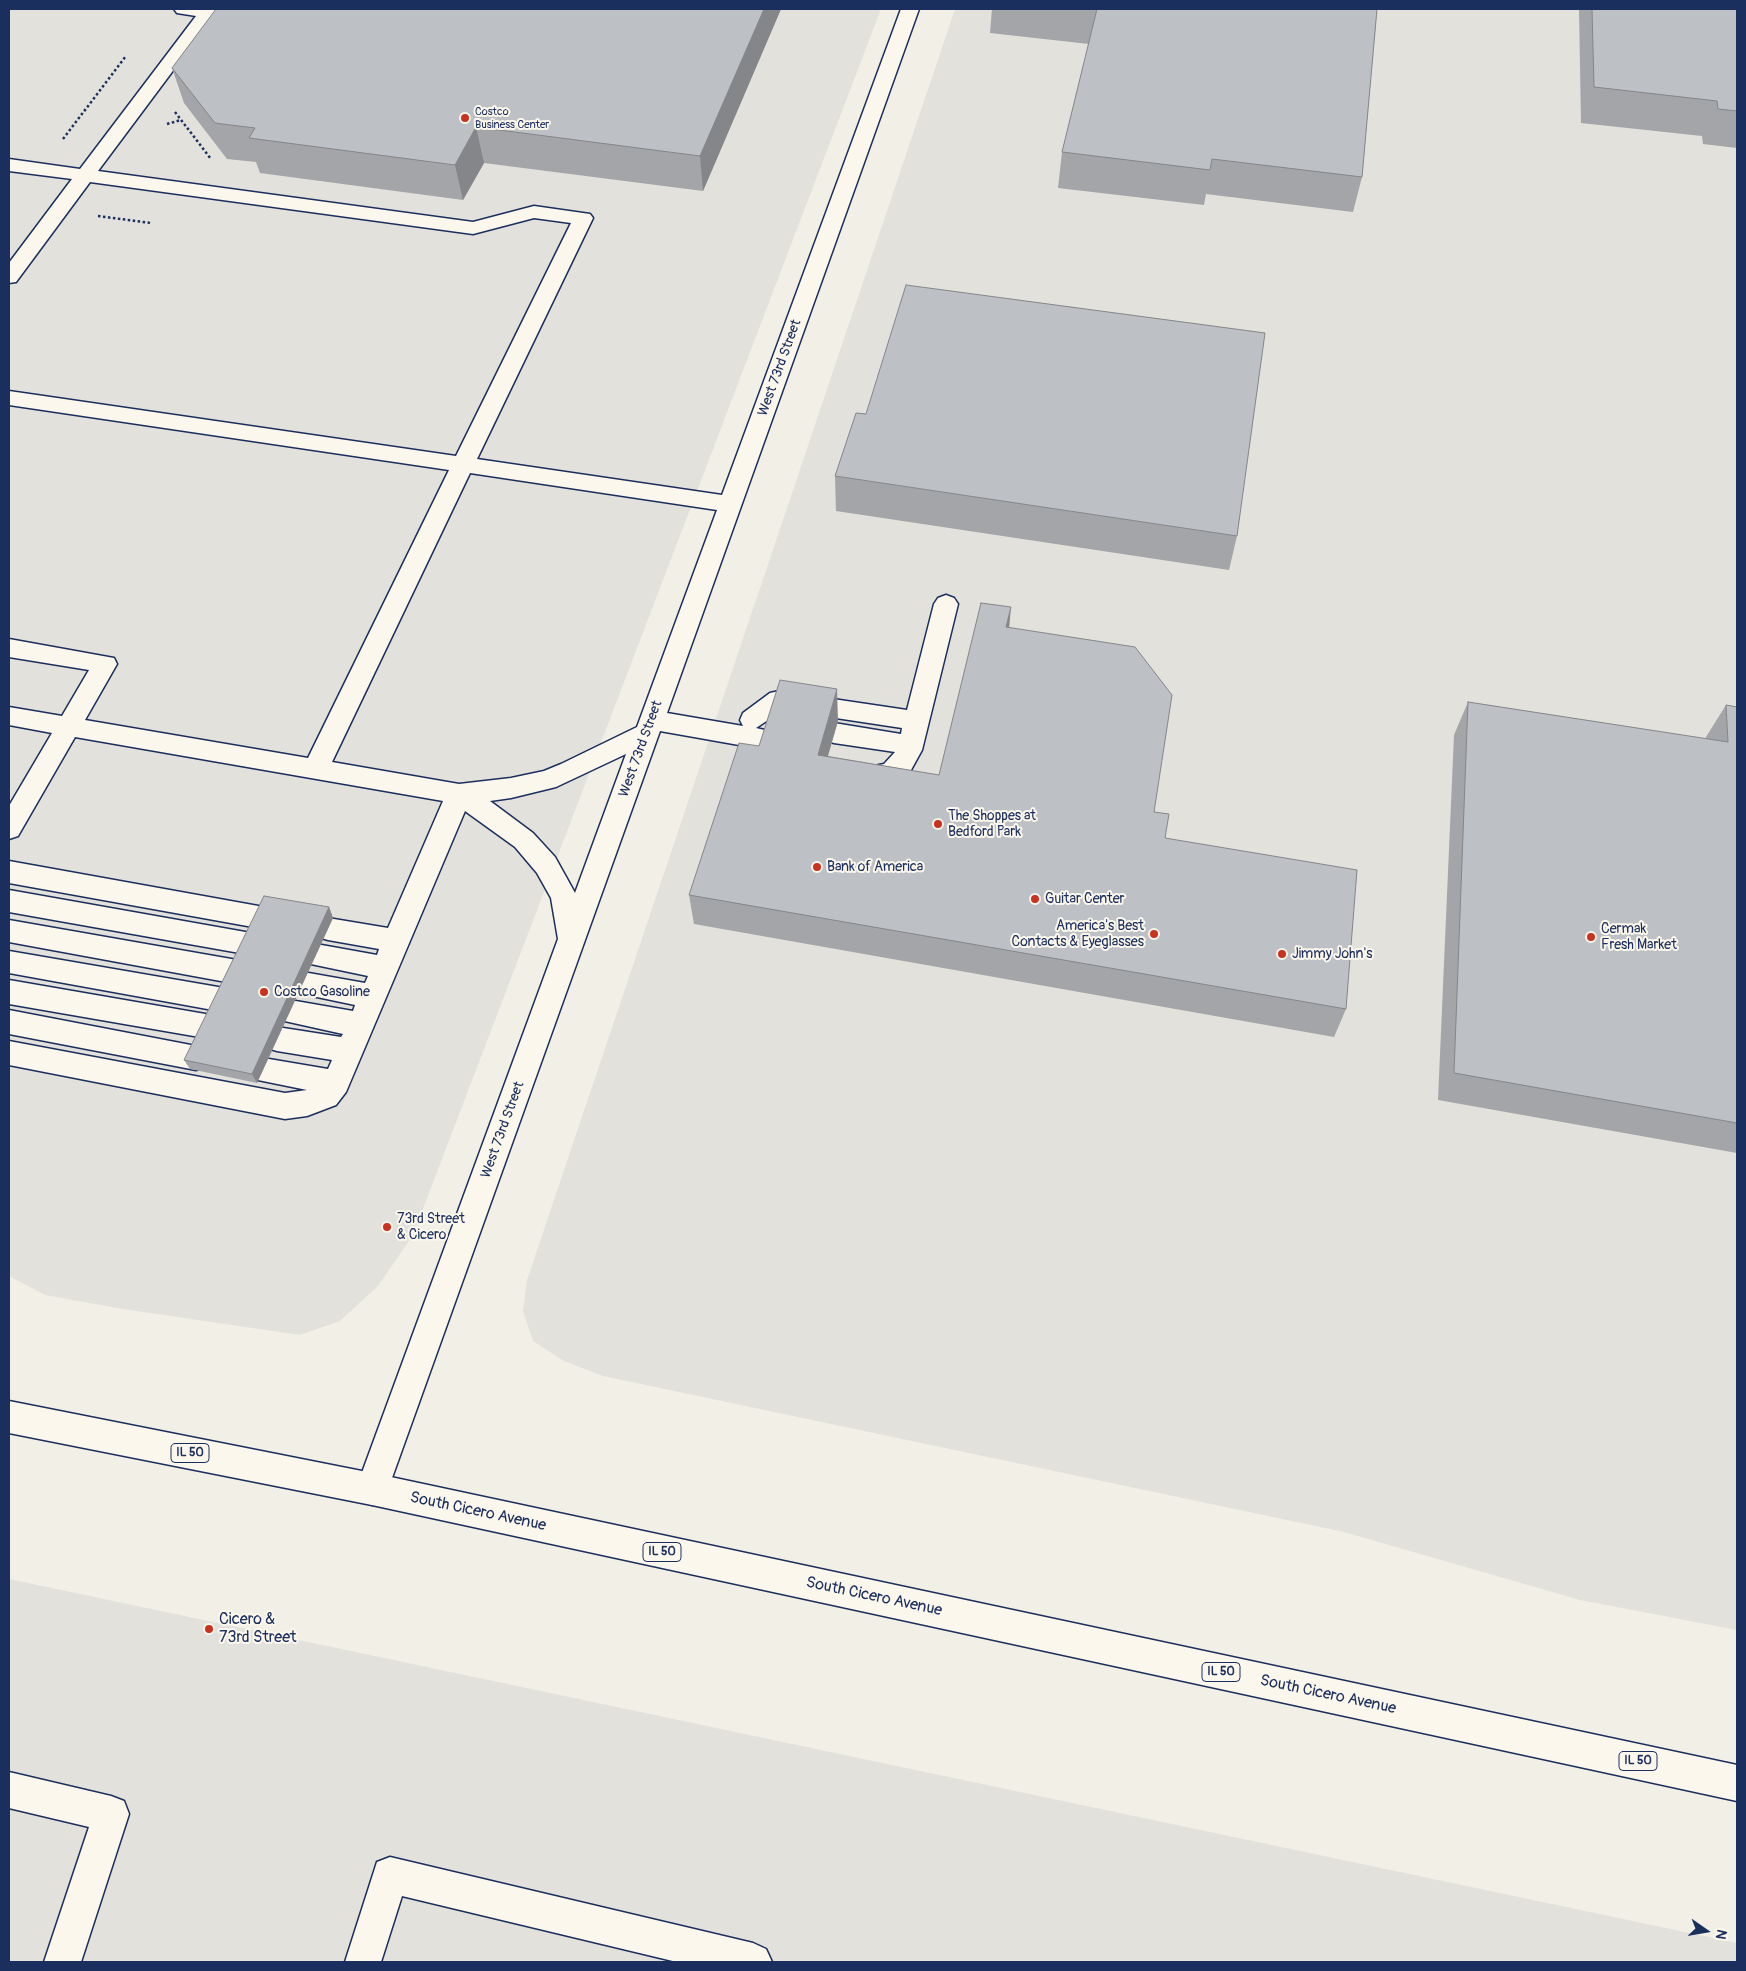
<!DOCTYPE html>
<html>
<head>
<meta charset="utf-8">
<style>
  body { margin:0 }
  #map { position:relative; width:1746px; height:1971px; overflow:hidden; background:#f2efe6; font-family:Pangolin,sans-serif }
  canvas { display:block }
  .frame { position:absolute; inset:0; border:10px solid #1b2f5e; pointer-events:none }
  .north { position:absolute; left:1681px; top:1906px; width:50px; height:50px; -webkit-text-stroke:4px #fbf7ec; paint-order:stroke; rotate:103deg; font-size:14px; font-weight:700; line-height:20px; text-align:center; color:#1b2f5e }
  .north::after { content:''; display:block; margin:auto; width:18px; height:22px; background:#1b2f5e; clip-path:polygon(50% 0,100% 100%,50% 72%,0 100%) }
</style>
</head>
<body>
<div id="map">
<canvas width="1746" height="1971"></canvas>
<div class="frame"></div>
<div class="north">N</div>
</div>
<script>
const g = document.querySelector('canvas').getContext('2d');
g.lineJoin = 'round';
function fillPath(path, color) { g.fillStyle = color; g.fill(path, 'evenodd'); }
const toPath = rows => new Path2D(rows.map(r => 'M' + r).join(''));
function stroke(path, color, width, dash) { g.strokeStyle = color; g.lineWidth = width; g.lineCap = dash ? 'butt' : 'round'; g.setLineDash(dash || []); g.stroke(path); }
function label(font, color, halo, rows, align = 'center') {
  g.font = font + ' Pangolin,sans-serif'; g.lineWidth = 4; g.setLineDash([]); g.textBaseline = 'middle'; g.strokeStyle = halo; g.fillStyle = color; for (const [text, x, y, turn = 0] of rows) {
    g.save(); g.translate(x, y); g.rotate((+turn || 0) * Math.PI / 180); g.textAlign = isNaN(turn) ? turn : align; if (halo) g.strokeText(text, 0, 0); g.fillText(text, 0, 0); g.restore();
  }
}
const built = toPath([
  [9,9,881,9,413,1235,378,1286,340,1321,300,1335,123,1309,45,1295,9,1276],
  [955,9,1737,9,1737,1630,1580,1600,1344,1532,603,1376,564,1361,533,1341,523,1311,527,1280],
  [9,1579,1737,1943,1737,1962,9,1962]
]);
const path = toPath([
  [175,112,211,159],
  [167,124,181,120],
  [63,139,126,56],
  [98,216,151,223]
]);
const minor = toPath([
  [174,9,219,9,98,171,473,222,534,206,590,214,593,218,477,459,722,495,901,9,919,9,667,713,743,726,740,720,743,713,770,693,779,691,907,710,934,604,938,598,946,595,954,598,958,604,922,750,911,770,901,779,874,786,852,781,848,774,852,767,861,764,874,766,884,764,895,752,834,743,825,740,821,733,825,726,834,723,901,734,902,728,783,710,756,728,782,734,786,741,782,748,773,751,660,731,388,1489,383,1500,372,1505,361,1500,356,1489,558,939,551,898,537,873,515,847,465,811,346,1092,336,1105,307,1116,285,1119,9,1065,9,1041,285,1093,307,1090,253,1079,249,1070,253,1061,263,1058,328,1069,332,1060,277,1051,267,1048,263,1039,267,1030,277,1027,341,1037,343,1034,280,1020,276,1012,280,1004,290,1000,353,1011,355,1005,293,992,289,984,293,976,303,972,365,983,368,976,306,963,302,955,306,947,316,944,377,955,379,949,328,940,318,937,315,929,318,921,328,918,388,928,443,801,75,737,18,836,9,839,9,806,52,733,9,725,9,707,62,716,89,670,9,657,9,639,114,658,117,664,85,720,308,758,449,470,9,405,9,391,456,456,571,223,534,218,473,234,90,182,16,282,9,283,9,263,72,179,9,171,9,159,80,169,196,16,177,13,174,9],
  [470,473,717,510,637,727,561,764,544,771,511,778,459,784,332,762,470,473],
  [626,754,575,893,555,857,533,833,490,801,511,798,556,787,626,754],
  [9,861,264,907,273,910,277,918,273,926,264,929,9,883,9,861],
  [9,890,251,933,261,936,265,944,261,952,251,955,9,912,9,890],
  [9,920,237,960,247,964,251,972,247,980,237,984,9,942,9,920],
  [9,951,224,988,234,992,238,1000,234,1008,224,1012,9,973,9,951],
  [9,980,211,1015,221,1019,225,1027,221,1035,211,1039,9,1004,9,980],
  [9,1010,196,1046,206,1049,210,1058,206,1067,196,1070,9,1034,9,1010],
  [9,1772,111,1796,124,1801,129,1814,81,1962,44,1962,89,1827,9,1808,9,1772],
  [390,1857,753,1943,766,1949,772,1962,677,1962,402,1896,381,1962,345,1962,377,1862,390,1857]
]);
const major = toPath([
  [9,1401,372,1473,1737,1765,1737,1801,372,1505,9,1433,9,1401]
]);
const wall = toPath([
  [781,9,703,191,484,163,463,200,260,173,256,162,227,159,184,103,172,68],
  [992,9,1377,9,1362,177,1353,212,1206,194,1204,205,1058,188,1062,152,1089,44,990,33],
  [1579,9,1737,9,1737,148,1703,144,1702,136,1581,123],
  [835,476,1237,536,1229,570,836,511],
  [1009,628,1154,812,1165,838,1346,1009,1334,1037,694,924,689,895,759,746,838,721,828,756,939,775],
  [1468,702,1706,739,1706,737,1726,705,1737,707,1737,1153,1438,1100,1454,735],
  [329,907,333,918,257,1083,190,1069,184,1060]
]);
const shadedWall = toPath([
  [764,9,781,9,703,191,700,156],
  [476,127,484,163,463,200,455,165],
  [1011,607,1008,640,1006,627],
  [837,689,838,721,819,786,818,755],
  [329,907,333,918,257,1083,252,1074]
]);
const building = toPath([
  [216,9,764,9,700,156,476,127,455,165,249,138,255,128,215,123,172,68,216,9],
  [1096,9,1377,9,1362,177,1212,159,1210,170,1062,152,1097,9,1096,9],
  [1592,9,1737,9,1737,111,1718,109,1717,101,1594,87,1592,9],
  [906,285,1265,333,1237,536,835,476,856,413,866,414,906,285],
  [981,603,1011,607,1006,627,1135,647,1172,695,1154,812,1169,814,1165,838,1357,870,1346,1009,689,895,739,743,759,746,780,680,837,689,818,755,939,775,981,603],
  [1468,702,1728,742,1726,705,1737,707,1737,1123,1454,1073,1468,702],
  [264,896,329,907,252,1074,184,1060,264,896]
]);
const markers = [
  [465,118,5,"#c8321e"],
  [938,824,5,"#c8321e"],
  [817,867,5,"#c8321e"],
  [1035,899,5,"#c8321e"],
  [1154,934,5,"#c8321e"],
  [1591,937,5,"#c8321e"],
  [1282,954,5,"#c8321e"],
  [264,992,5,"#c8321e"],
  [387,1227,5,"#c8321e"],
  [209,1629,5,"#c8321e"]
];
const farPoinames = [
  ["Costco",475,112],
  ["Business Center",475,125]
];
const shields = [
  [190,1453,38],
  [662,1552,38],
  [1221,1672,38],
  [1638,1761,38]
];
const shieldNames = [
  ["IL 50",190,1453],
  ["IL 50",662,1552],
  ["IL 50",1221,1672],
  ["IL 50",1638,1761]
];
const streetNames = [
  ["West 73rd Street",780,368,-70],
  ["West 73rd Street",641,749,-70],
  ["West 73rd Street",503,1130,-70]
];
const poiNames = [
  ["The Shoppes at",948,816],
  ["Bedford Park",948,832],
  ["Bank of America",827,867],
  ["Guitar Center",1045,899],
  ["America's Best",1144,926,"right"],
  ["Contacts & Eyeglasses",1144,942,"right"],
  ["Cermak",1601,929],
  ["Fresh Market",1601,945],
  ["Jimmy John's",1292,954],
  ["Costco Gasoline",274,992],
  ["73rd Street",397,1219],
  ["& Cicero",397,1235]
];
const nearStreetnames = [
  ["South Cicero Avenue",478,1512,12],
  ["South Cicero Avenue",874,1597,12],
  ["South Cicero Avenue",1328,1695,12]
];
const nearPoinames = [
  ["Cicero &",219,1620],
  ["73rd Street",219,1638]
];
fillPath(built, '#e2e1dc');
stroke(minor, '#1b2f5e', 3);
stroke(major, '#1b2f5e', 3);
stroke(path, '#1b2f5e', 2.5, [2.5, 2.5]);
fillPath(minor, '#fbf7ec');
fillPath(major, '#fbf7ec');
fillPath(wall, '#a3a5a9');
fillPath(shadedWall, '#848689');
fillPath(building, '#bdc0c4');
stroke(building, '#848689', 1);
for (const [x, y, r, color] of markers) { const dot = new Path2D(); dot.arc(x, y, r, 0, 2 * Math.PI); g.fillStyle = color; g.fill(dot); stroke(dot, '#fbf7ec', 2); }
label('11px', '#1b2f5e', '#fbf7ec', farPoinames, 'left');
for (const [x, y, w] of shields) { const box = new Path2D(); box.roundRect(x - w / 2, y - 9.5, w, 19, 4); g.fillStyle = '#fbf7ec'; g.fill(box); stroke(box, '#1b2f5e', 1); }
label('bold 12px', '#1b2f5e', null, shieldNames);
label('14px', '#1b2f5e', '#fbf7ec', streetNames);
label('14px', '#1b2f5e', '#fbf7ec', poiNames, 'left');
label('16px', '#1b2f5e', '#fbf7ec', nearStreetnames);
label('16px', '#1b2f5e', '#fbf7ec', nearPoinames, 'left');
</script>
</body>
</html>
